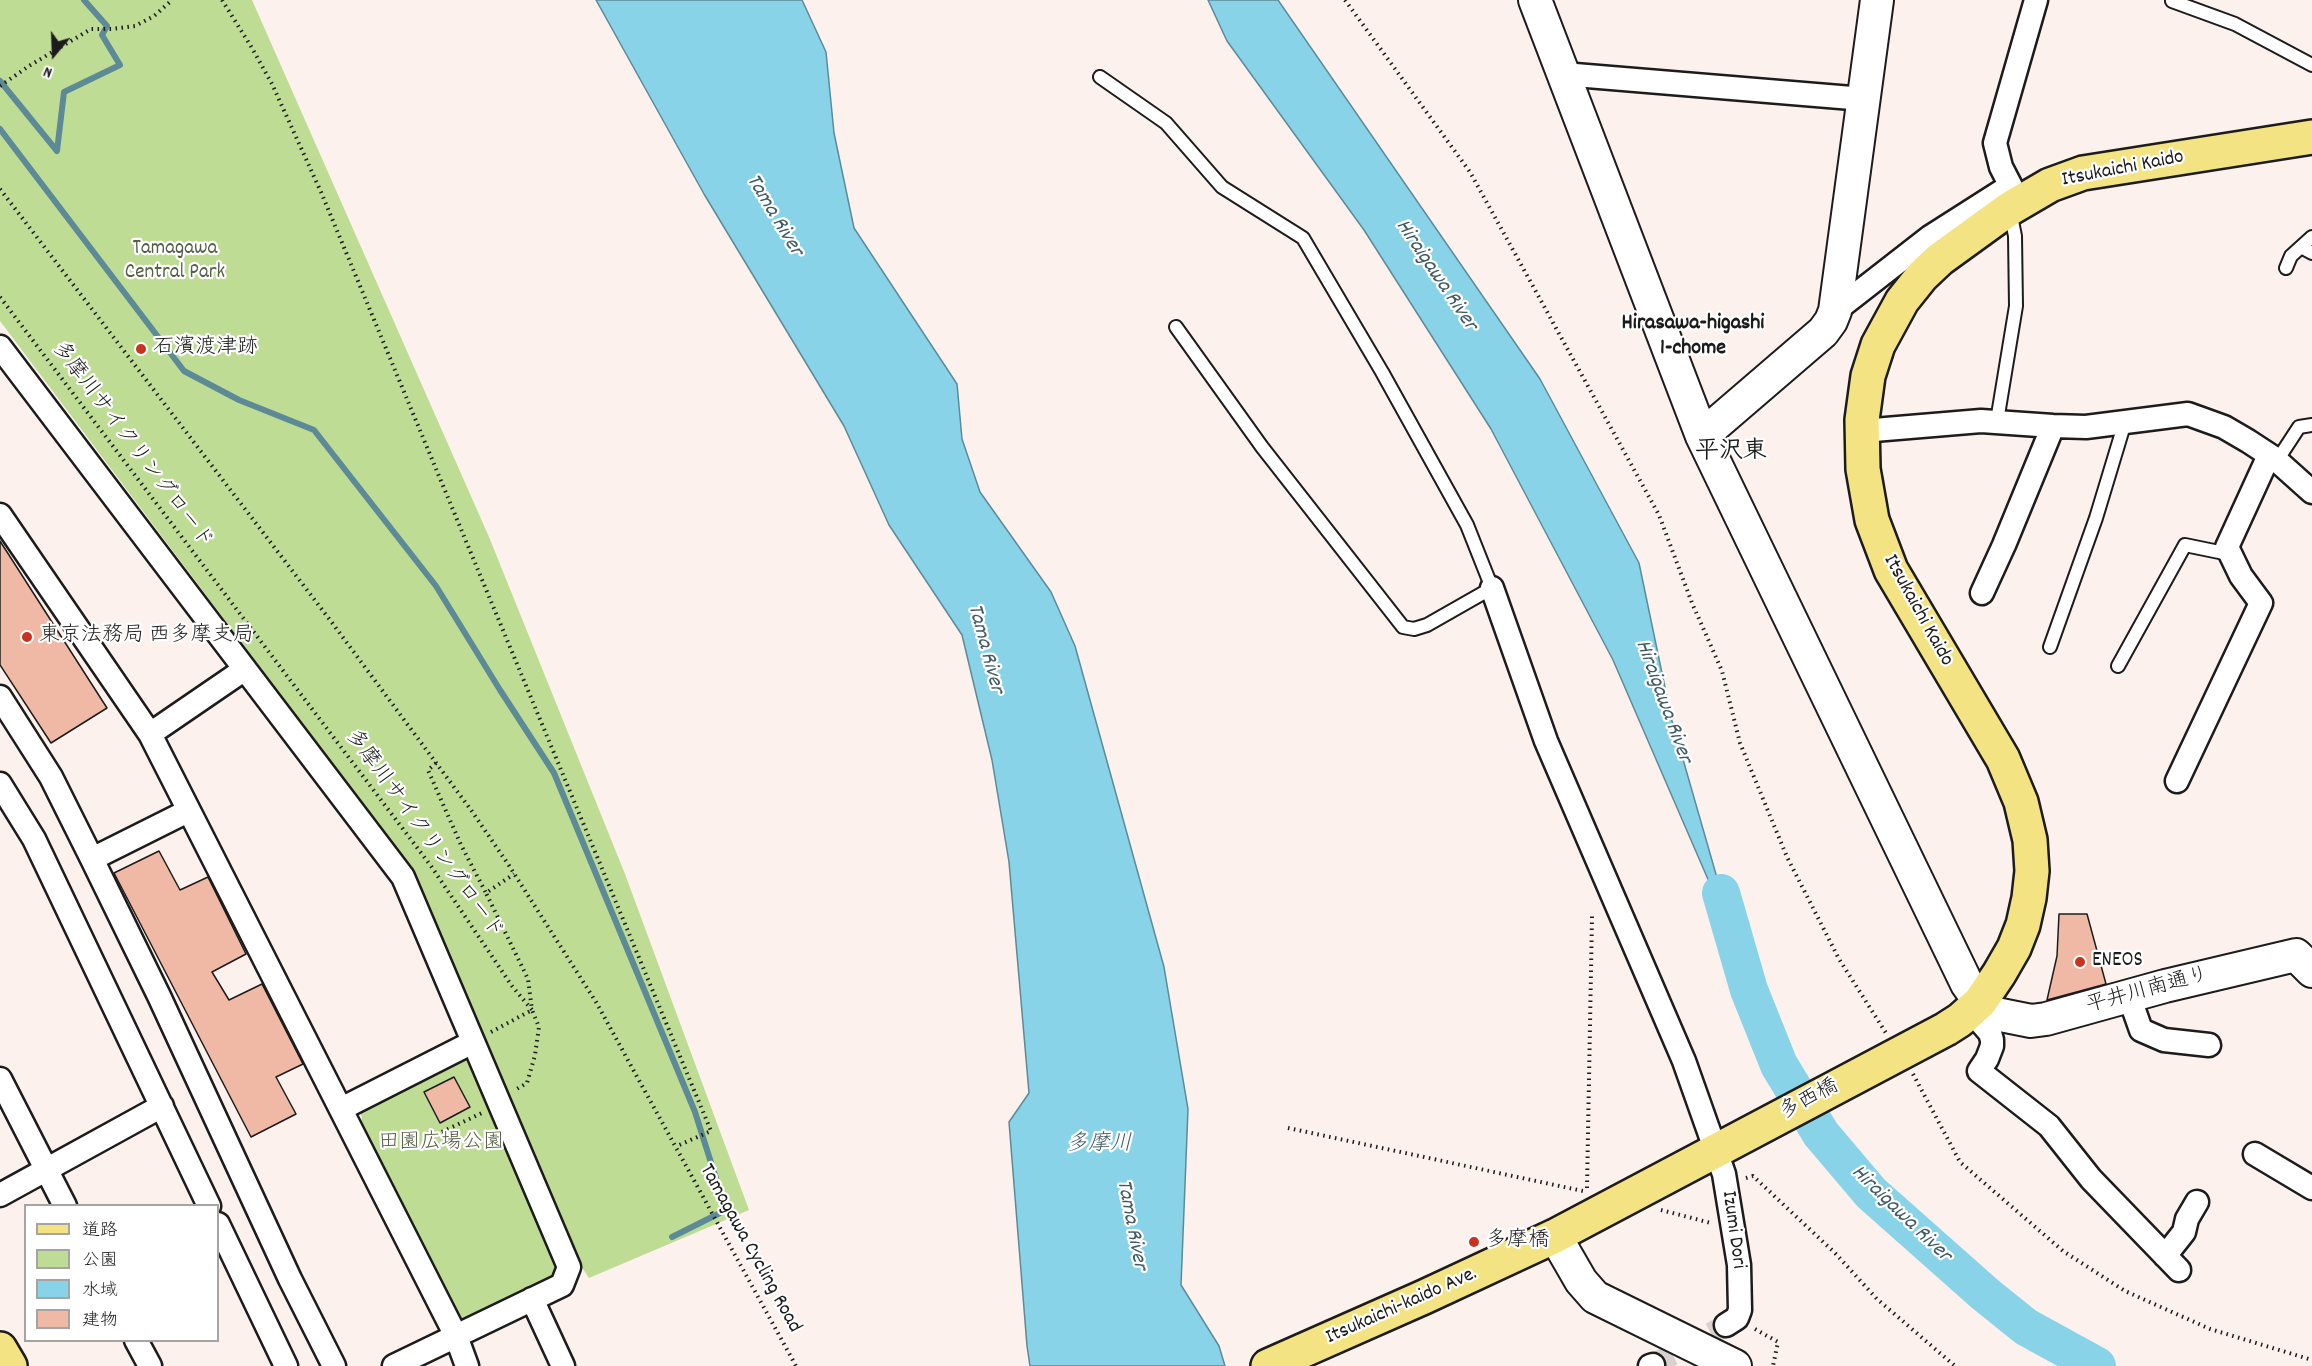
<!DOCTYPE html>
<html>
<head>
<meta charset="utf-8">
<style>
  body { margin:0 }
  #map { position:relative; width:2312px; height:1366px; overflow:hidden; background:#fcf1ed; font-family:Dekko,"Klee One",sans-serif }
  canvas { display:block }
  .legend { position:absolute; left:24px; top:1204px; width:195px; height:138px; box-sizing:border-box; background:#fff; border:2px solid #a4a4a4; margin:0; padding:8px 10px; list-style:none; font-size:18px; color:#1c1c1c }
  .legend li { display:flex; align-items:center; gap:12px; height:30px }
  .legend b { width:30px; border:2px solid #a4a4a4 }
  .north { position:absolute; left:24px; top:24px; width:60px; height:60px; -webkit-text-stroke:4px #fff; paint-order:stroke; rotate:199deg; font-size:16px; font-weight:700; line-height:24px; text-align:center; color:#1c1c1c }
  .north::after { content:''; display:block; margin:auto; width:21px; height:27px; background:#1c1c1c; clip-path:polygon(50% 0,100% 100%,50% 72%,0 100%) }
</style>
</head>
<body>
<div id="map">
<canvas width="2312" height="1366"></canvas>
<ul class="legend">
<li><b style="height:8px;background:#f4e382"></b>道路</li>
<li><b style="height:16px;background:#bedc94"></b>公園</li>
<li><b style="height:16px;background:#89d3e9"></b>水域</li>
<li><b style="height:16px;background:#f0b9a5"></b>建物</li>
</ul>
<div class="north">N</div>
</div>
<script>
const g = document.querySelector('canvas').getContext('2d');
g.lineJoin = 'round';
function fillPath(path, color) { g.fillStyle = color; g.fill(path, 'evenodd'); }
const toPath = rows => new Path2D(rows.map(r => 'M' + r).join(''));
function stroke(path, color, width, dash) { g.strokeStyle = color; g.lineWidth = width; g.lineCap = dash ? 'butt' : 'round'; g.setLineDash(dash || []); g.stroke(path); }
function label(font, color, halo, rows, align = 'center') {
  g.font = font + ' Dekko,"Klee One",sans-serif'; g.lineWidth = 4.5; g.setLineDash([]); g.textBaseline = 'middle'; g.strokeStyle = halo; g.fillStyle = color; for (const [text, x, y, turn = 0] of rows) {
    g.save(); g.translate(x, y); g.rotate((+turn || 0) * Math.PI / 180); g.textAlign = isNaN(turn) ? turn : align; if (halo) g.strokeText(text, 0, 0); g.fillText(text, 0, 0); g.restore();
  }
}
const green = toPath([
  [0,0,252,0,489,537,625,874,749,1210,589,1278,581,1266,468,1321,462,1321,361,1121,362,1117,359,1110,488,1045,415,873,0,321]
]);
const water = toPath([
  [596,0,802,0,826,52,834,133,854,228,957,384,962,439,980,492,1051,592,1075,646,1164,967,1188,1109,1181,1285,1219,1346,1225,1366,1030,1366,1027,1346,1009,1122,1029,1093,1009,862,992,760,962,635,889,525,844,426,704,194,596,0],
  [1208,0,1278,0,1540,379,1639,563,1672,721,1736,944,1613,660,1491,429,1364,230,1227,41,1208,0]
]);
const stream = toPath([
  [0,81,57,151,64,92,120,65,102,35,107,26,84,0],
  [0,129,184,371,239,400,314,430,436,586,500,690,554,773,695,1112,726,1210,672,1237]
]);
const river = toPath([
  [1721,893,1749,990,1779,1065,1821,1134,1871,1193,1985,1294,2026,1327,2097,1366]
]);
const building = toPath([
  [0,541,107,708,51,743,0,665,0,541],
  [159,851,180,890,208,877,246,954,212,972,229,1000,262,984,303,1064,276,1077,296,1114,251,1137,114,873,159,851],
  [2059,914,2087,914,2106,984,2047,1000,2057,956,2059,914],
  [454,1077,470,1107,440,1123,424,1092,454,1077]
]);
const streetTunnel = toPath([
  [1653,1365,1726,1325]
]);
const path = toPath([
  [222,0,252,48,272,84,321,192,711,1131,677,1146],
  [1345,0,1470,172,1659,515,1692,603,1722,671,1740,743,1787,857,1839,959,1886,1033],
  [0,86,29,66,91,29,112,29,135,26,154,16,172,0],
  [0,189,330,620,471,810,508,864,596,1002,796,1366],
  [0,297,431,866,512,986,532,1010,528,979,486,893,514,874],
  [436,763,428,770,461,845,486,893],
  [491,1032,532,1010,539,1027,535,1055,527,1083,515,1090],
  [1913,1074,1960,1162,2063,1251,2125,1291,2210,1329,2312,1360],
  [1288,1128,1583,1191],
  [431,1137,482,1113],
  [1746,1178,1753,1176,1835,1253,1877,1299,1955,1366],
  [1587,1188,1592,916],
  [1661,1210,1711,1223],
  [1755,1329,1778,1342,1773,1366]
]);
const lane = toPath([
  [2172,1,2235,24,2312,65],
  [1100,77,1166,123,1222,187,1303,238,1382,372,1467,525,1492,588,1427,625,1414,629,1403,627,1262,447,1176,327],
  [2301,247,2312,253],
  [2286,268,2291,256,2312,237],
  [1997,421,2016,306,2015,236,2010,211],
  [2274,458,2282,453,2299,427,2312,425],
  [2050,647,2096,518,2125,422],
  [2118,666,2185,545,2224,553,2227,547]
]);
const street = toPath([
  [1563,74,1864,99],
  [2017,198,2001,167,1995,143,2036,0],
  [1835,311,1930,237,2010,186],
  [0,347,403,877,569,1267,562,1285,394,1366],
  [1862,431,1981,421,2053,426,2086,427,2188,414,2224,427,2248,441,2274,458,2312,492],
  [0,515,150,734,456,1336,467,1366],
  [1492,588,1546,741,1684,1061,1724,1174,1739,1265,1740,1310,1737,1318,1726,1325],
  [1982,593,2004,545,2053,426],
  [0,697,51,777,92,859,159,996,290,1279,334,1366],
  [150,734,245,669],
  [2177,781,2261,603,2241,576,2227,547,2265,464,2274,458],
  [0,784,34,839,209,1206],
  [92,859,188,811],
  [2129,996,2141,1030,2164,1040,2209,1045],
  [1971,1011,1990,1033,1992,1040,1992,1046,1987,1059,1979,1071,2049,1126,2091,1179,2179,1270],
  [0,1079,65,1206],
  [341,1109,473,1042],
  [2255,1154,2312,1188],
  [0,1195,162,1106],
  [218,1224,286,1366],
  [2165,1256,2184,1232,2187,1219,2197,1202],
  [532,1299,563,1366],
  [136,1340,150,1366],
  [1650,1366,1653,1365]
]);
const secondary = toPath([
  [1535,0,1702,436,1967,984,1980,1002,1996,1014,2031,1021,2046,1019,2165,986,2296,955,2312,971],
  [1702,436,1823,332,1831,321,1835,311,1877,0],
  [1555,1236,1581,1281,1595,1297,1735,1366]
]);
const primary = toPath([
  [0,1349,10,1366],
  [1268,1366,1424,1297,1555,1236,1946,1029,1960,1020,1980,1002,1999,974,2014,948,2023,925,2029,898,2032,871,2030,840,2021,802,2003,759,1891,570,1872,520,1863,469,1862,420,1868,376,1878,345,1902,301,1922,276,1940,259,2009,209,2050,185,2083,173,2312,137]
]);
const markers = [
  [141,349,6,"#c8321e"],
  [27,637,6,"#c8321e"],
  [2080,962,6,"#c8321e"],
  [1474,1242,6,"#c8321e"]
];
const streetNames = [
  ["Itsukaichi Kaido",2123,170,-11],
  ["多摩川サイクリングロード",131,446,53],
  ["Itsukaichi Kaido",1917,611,61],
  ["多摩川サイクリングロード",423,835,54],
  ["平井川南通り",2148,992,-15],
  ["多西橋",1810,1101,-28],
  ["Izumi Dori",1732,1230,82],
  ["Tamagawa Cycling Road",749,1249,61],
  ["Itsukaichi-kaido Ave.",1402,1307,-24]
];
const parkNames = [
  ["Tamagawa",175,250],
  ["Central Park",175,274],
  ["田園広場公園",441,1144]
];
const poiNames = [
  ["石濱渡津跡",153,349],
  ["東京法務局 西多摩支局",39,637],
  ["ENEOS",2092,962],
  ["多摩橋",1486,1242]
];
const waterNames = [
  ["Tama River",773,216,59],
  ["Hiraigawa River",1435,276,56],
  ["Tama River",984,649,75],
  ["Hiraigawa River",1662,702,70],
  ["多摩川",1099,1146],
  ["Hiraigawa River",1900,1215,44],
  ["Tama River",1130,1225,79]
];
const neighbourhoodNames = [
  ["Hirasawa-higashi",1693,325],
  ["1-chome",1693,350]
];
const quarterNames = [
  ["平沢東",1731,454]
];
fillPath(green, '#bedc94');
fillPath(water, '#89d3e9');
stroke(water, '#5d8a97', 1.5);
stroke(stream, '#5d8a97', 6);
stroke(river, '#89d3e9', 38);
fillPath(building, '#f0b9a5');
stroke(building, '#1c1c1c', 1.5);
stroke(streetTunnel, '#dad1ce', 22, [22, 11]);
stroke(lane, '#1c1c1c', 16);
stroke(street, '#1c1c1c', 27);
stroke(secondary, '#1c1c1c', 36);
stroke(primary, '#1c1c1c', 38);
stroke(path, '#1c1c1c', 4, [1.5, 4.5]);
stroke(lane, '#fff', 12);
stroke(street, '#fff', 22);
stroke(secondary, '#fff', 32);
stroke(primary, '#f4e382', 33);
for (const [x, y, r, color] of markers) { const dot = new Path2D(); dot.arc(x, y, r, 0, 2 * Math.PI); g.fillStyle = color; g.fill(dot); stroke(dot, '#fff', 2); }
label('21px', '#1c1c1c', '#fff', streetNames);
label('21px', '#555f46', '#fff', parkNames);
label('21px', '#1c1c1c', '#fff', poiNames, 'left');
label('italic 22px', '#425c64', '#fff', waterNames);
label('bold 22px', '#1c1c1c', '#fff', neighbourhoodNames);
label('bold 24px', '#1c1c1c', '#fff', quarterNames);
</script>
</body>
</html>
